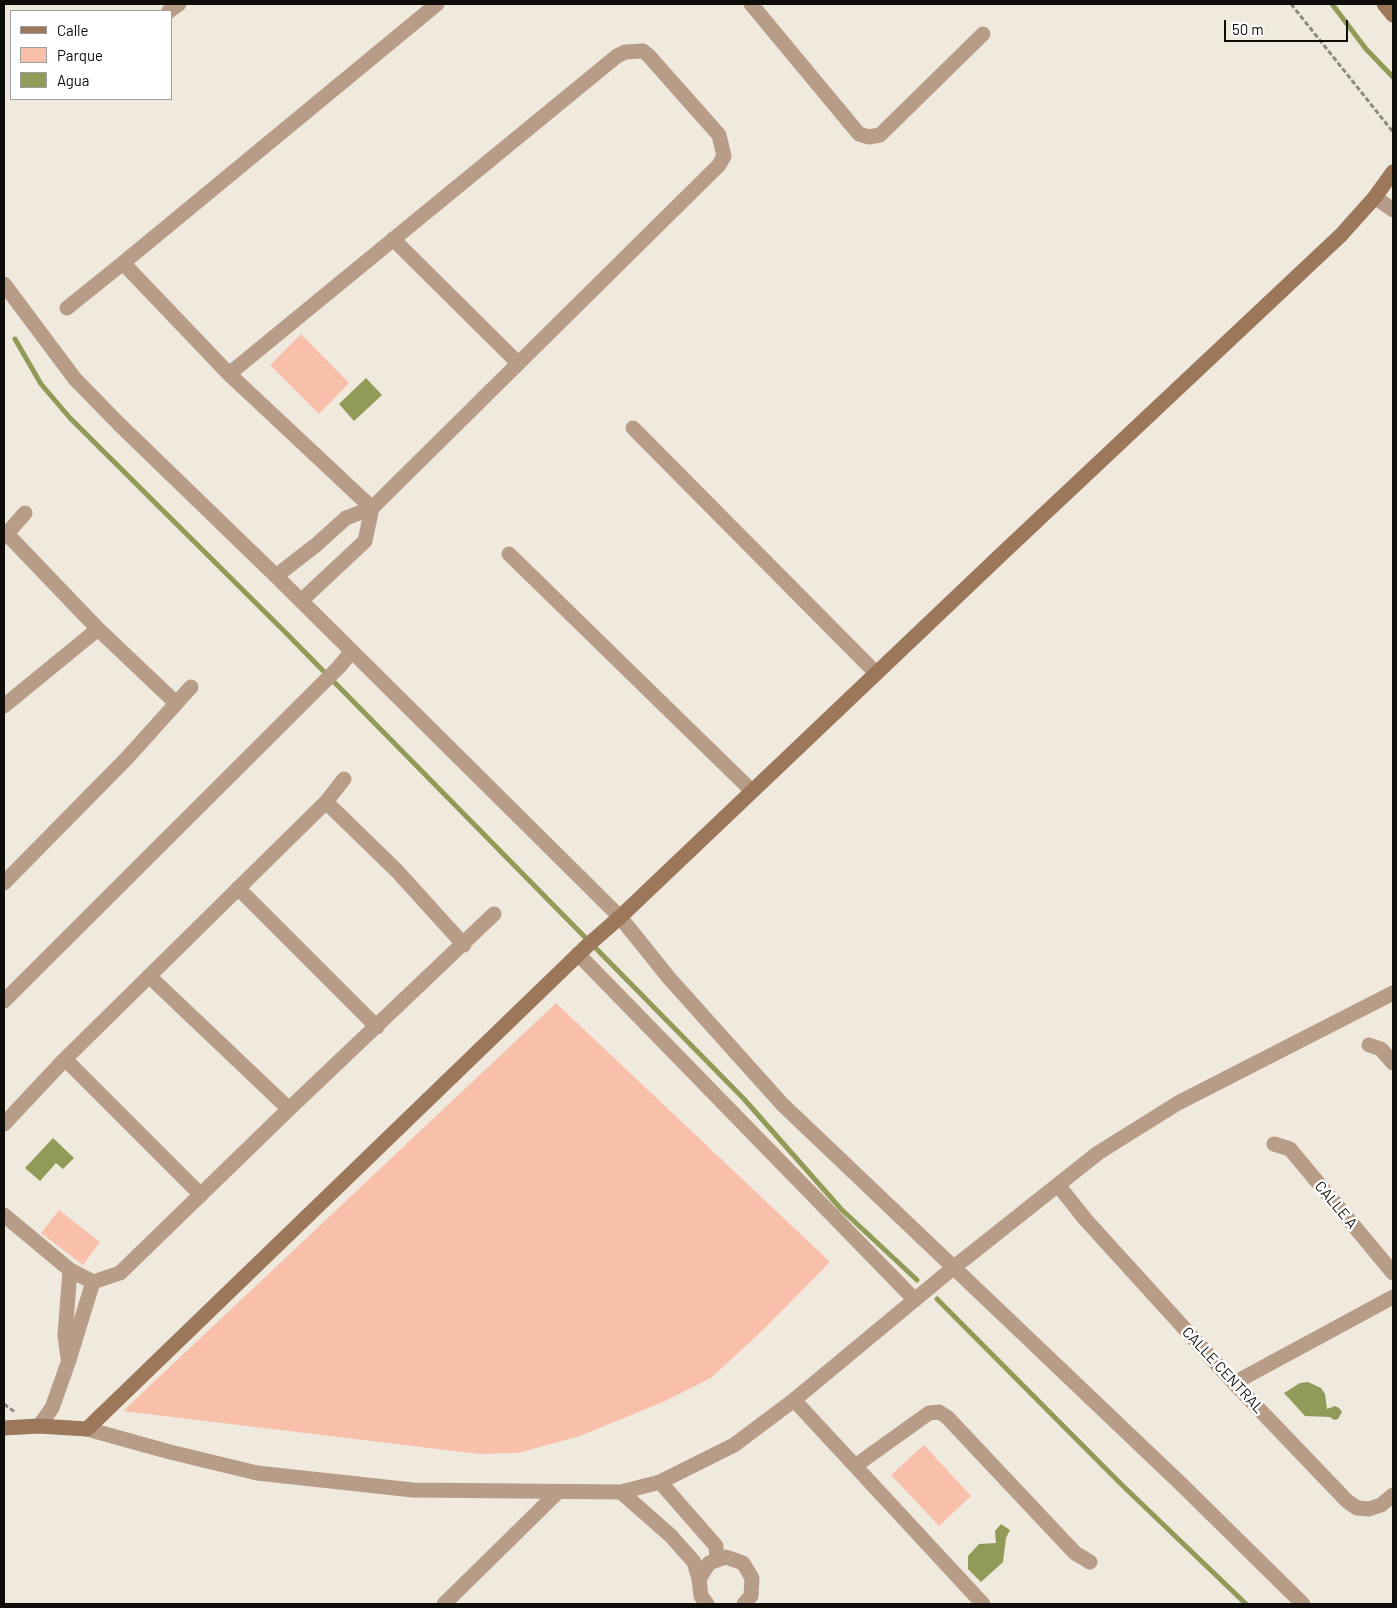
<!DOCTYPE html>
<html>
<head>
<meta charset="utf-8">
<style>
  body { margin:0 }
  #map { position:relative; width:1397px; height:1608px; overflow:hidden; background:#f0e9de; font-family:Barlow,sans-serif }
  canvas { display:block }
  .frame { position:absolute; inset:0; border:5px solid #0f0d09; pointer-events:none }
  .legend { position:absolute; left:10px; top:10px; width:162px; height:90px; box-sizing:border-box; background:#fff; border:1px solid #9f9e9d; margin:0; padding:6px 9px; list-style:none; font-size:15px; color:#0f0d09 }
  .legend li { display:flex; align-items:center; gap:10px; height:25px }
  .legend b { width:25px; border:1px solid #9f9e9d }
  .scale { position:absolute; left:1224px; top:20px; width:124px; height:22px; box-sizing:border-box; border:2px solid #0f0d09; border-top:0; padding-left:6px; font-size:15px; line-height:18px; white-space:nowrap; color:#0f0d09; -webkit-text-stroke:4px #fff; paint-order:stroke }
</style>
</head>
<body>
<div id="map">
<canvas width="1397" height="1608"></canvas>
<div class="frame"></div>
<ul class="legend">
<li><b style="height:6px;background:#9c7759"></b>Calle</li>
<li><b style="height:14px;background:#f8c0aa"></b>Parque</li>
<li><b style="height:14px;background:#919b57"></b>Agua</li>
</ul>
<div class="scale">50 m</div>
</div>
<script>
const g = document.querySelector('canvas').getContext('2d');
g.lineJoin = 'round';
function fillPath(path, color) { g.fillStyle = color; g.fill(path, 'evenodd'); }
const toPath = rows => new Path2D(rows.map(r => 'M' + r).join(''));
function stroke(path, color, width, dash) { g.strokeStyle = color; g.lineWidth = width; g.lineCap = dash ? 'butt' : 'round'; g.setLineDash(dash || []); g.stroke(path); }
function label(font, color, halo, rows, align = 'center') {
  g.font = font + ' Barlow,sans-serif'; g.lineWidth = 5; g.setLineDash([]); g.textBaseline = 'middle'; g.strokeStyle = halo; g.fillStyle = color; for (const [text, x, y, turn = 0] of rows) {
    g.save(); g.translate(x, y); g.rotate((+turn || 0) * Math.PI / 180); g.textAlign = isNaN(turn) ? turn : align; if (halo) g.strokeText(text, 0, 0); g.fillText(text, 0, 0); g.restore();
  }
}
const green = toPath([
  [301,334,349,383,319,414,270,365],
  [556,1003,830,1262,763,1330,711,1378,665,1401,580,1436,518,1453,479,1454,123,1411],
  [59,1210,100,1242,83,1265,41,1233],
  [924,1445,971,1496,939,1526,891,1475]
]);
const water = toPath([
  [366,378,382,395,354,421,339,404],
  [53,1138,74,1158,63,1169,56,1163,40,1181,25,1168],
  [1308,1382,1321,1388,1325,1394,1327,1409,1335,1406,1339,1408,1342,1412,1338,1419,1334,1420,1330,1417,1305,1416,1284,1393,1300,1383],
  [1001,1524,1010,1530,1006,1538,1003,1562,981,1582,968,1569,968,1556,979,1544,996,1543,995,1531]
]);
const stream = toPath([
  [1332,4,1366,49,1393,77],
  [15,339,41,384,70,418,286,633,744,1099,841,1209,917,1280],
  [937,1299,1121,1484,1246,1604]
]);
const path = toPath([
  [1291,4,1393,132],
  [4,1404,15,1412]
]);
const street = toPath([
  [751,4,859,134,869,137,880,135,983,34],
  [169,11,179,4],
  [1375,197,1393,210],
  [393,239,518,363],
  [4,284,75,379,119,424,276,576,620,917,669,978,782,1104,1181,1484,1303,1604],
  [67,308,123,263],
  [229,374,617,56,625,52,643,51,649,56,719,135,724,156,719,165,372,508,346,518,316,545,276,576],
  [633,428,876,673],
  [372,508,229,374,123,263,437,4],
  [7,534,98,629,176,703],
  [4,537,25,513],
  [509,554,752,791],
  [301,601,365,541,372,508],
  [4,706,98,629],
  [326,802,397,871,464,945],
  [4,883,127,758,191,687],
  [238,888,377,1027],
  [578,954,915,1300],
  [149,976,289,1109],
  [4,1001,339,667,351,652],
  [1369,1045,1381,1049,1393,1063],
  [65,1059,201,1195],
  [4,1124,65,1059,326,802,344,779],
  [1274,1144,1290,1149,1393,1273],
  [1058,1185,1085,1219,1234,1383,1347,1501,1357,1508,1369,1509,1381,1505,1393,1495],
  [4,1215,70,1270,93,1282,120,1273,289,1109,494,914],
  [68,1358,65,1335,70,1270],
  [1234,1383,1393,1297],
  [794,1400,983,1604],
  [39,1426,52,1408,68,1363,93,1282],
  [87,1429,170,1452,257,1473,413,1490,621,1492,660,1482,734,1445,794,1400,953,1268,1098,1153,1178,1103,1393,993],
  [855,1466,929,1413,939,1412,947,1417,1075,1553,1090,1562],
  [660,1482,716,1546,717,1559],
  [621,1492,671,1536,694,1562,699,1579],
  [444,1604,558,1492],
  [707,1604,701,1596,699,1579,709,1563,726,1557,743,1563,752,1578,751,1596,744,1604]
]);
const secondary = toPath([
  [1384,4,1393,15],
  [4,1428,39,1426,87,1429,587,946,620,917,1007,549,1341,235,1375,197,1393,172]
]);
const streetNames = [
  ["CALLE A",1336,1205,50],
  ["CALLE CENTRAL",1223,1370,47]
];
fillPath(green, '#f8c0aa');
fillPath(water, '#919b57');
stroke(stream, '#919b57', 5);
stroke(path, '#8e8981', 3, [5, 2.5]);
stroke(street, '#b79d88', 15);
stroke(secondary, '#9c7759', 15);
label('15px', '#0f0d09', '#fff', streetNames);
</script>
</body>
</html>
